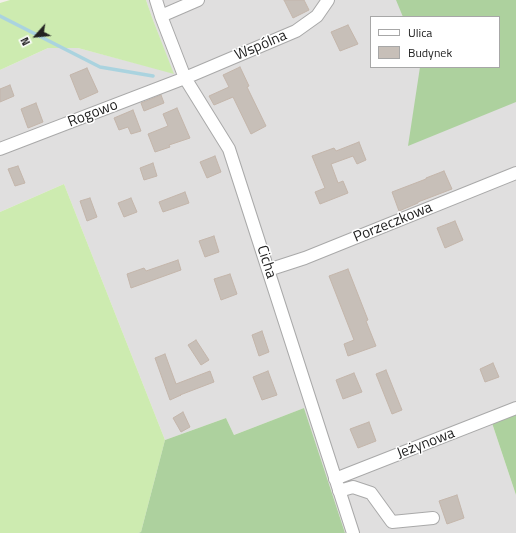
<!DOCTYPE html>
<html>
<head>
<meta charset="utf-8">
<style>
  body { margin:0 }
  #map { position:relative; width:516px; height:533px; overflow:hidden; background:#f2efe9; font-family:"Titillium Web",sans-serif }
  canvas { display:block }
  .legend { position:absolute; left:370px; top:16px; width:130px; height:52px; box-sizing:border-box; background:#fff; border:1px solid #a7a7a7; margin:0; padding:5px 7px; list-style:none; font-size:12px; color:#222 }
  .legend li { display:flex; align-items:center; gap:8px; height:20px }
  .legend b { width:20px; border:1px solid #a7a7a7 }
  .north { position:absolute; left:16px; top:16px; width:40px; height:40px; -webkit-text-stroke:3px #fff; paint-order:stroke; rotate:243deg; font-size:11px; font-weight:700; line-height:16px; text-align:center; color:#222 }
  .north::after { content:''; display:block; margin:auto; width:14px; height:18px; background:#222; clip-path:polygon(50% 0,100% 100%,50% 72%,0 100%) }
</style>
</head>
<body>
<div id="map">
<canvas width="516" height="533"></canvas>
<ul class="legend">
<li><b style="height:5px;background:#fff"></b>Ulica</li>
<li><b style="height:11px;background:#c7bfb8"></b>Budynek</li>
</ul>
<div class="north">N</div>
</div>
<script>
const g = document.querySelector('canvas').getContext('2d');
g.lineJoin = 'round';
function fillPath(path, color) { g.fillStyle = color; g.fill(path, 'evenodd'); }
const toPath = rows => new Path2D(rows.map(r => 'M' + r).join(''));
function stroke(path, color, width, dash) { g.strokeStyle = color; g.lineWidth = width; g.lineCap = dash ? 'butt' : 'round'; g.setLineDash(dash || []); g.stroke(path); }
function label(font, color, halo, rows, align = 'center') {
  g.font = font + ' "Titillium Web",sans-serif'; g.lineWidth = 3; g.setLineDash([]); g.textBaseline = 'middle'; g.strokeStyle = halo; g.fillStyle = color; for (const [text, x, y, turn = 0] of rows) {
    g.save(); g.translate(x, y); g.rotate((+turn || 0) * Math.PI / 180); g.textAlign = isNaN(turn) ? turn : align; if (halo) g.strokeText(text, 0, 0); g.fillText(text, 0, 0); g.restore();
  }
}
const residential = toPath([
  [146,0,516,0,516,414,492,423,516,495,516,533,345,533,304,408,234,435,226,418,165,440,64,184,0,212,0,70,48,48,78,48,173,73,153,20],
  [371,17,499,17,499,67,371,67]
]);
const grass = toPath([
  [10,0,146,0,153,20,174,74,78,48,48,48,0,70,0,3],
  [64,184,165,440,141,532,138,533,0,533,0,212]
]);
const forest = toPath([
  [396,0,516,0,516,102,408,146,420,67,499,67,499,17,403,17],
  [304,408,345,533,138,533,141,532,165,440,226,418,234,435],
  [516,414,516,495,492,423]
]);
const stream = toPath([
  [0,16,100,67,153,76]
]);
const building = toPath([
  [284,0,304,0,309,10,293,18,284,0],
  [348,25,358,44,340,51,331,32,348,25],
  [240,67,249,86,247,87,266,126,251,134,233,97,214,105,209,96,229,87,223,75,240,67],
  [87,68,98,92,80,100,70,75,87,68],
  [10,85,14,96,0,102,0,89,10,85],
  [161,95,164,103,144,111,141,103,161,95],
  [36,103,43,122,28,128,21,109,36,103],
  [177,108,190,138,169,145,170,147,155,152,148,134,168,126,163,114,177,108],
  [133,110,141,131,131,134,128,127,119,130,114,118,133,110],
  [359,142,366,160,357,164,353,156,331,164,338,183,343,181,348,193,320,204,315,192,325,188,312,156,334,148,336,151,359,142],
  [215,156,221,172,207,178,200,162,215,156],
  [153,163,157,176,144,180,140,168,153,163],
  [18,166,25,183,15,186,8,169,18,166],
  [444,171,452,189,418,202,418,203,399,211,392,192,426,179,426,178,444,171],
  [185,192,189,203,163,212,159,202,185,192],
  [90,198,97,217,87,221,80,201,90,198],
  [131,198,137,212,124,217,118,203,131,198],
  [455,221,463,240,445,248,437,228,455,221],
  [214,236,219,252,205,257,199,241,214,236],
  [178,260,181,270,131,288,127,274,144,268,146,271,178,260],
  [348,269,368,320,366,321,376,346,348,356,344,344,354,340,329,276,348,269],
  [230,274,237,294,221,300,214,279,230,274],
  [262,331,269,352,259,356,252,335,262,331],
  [196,340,209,360,201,365,188,345,196,340],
  [165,354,176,384,210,371,214,382,180,395,181,395,170,400,155,358,165,354],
  [493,363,499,377,485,382,480,369,493,363],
  [386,370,402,410,392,414,376,374,386,370],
  [268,371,277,395,262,400,253,377,268,371],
  [354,373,362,392,343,399,336,380,354,373],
  [183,412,190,427,181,432,173,418,183,412],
  [369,422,376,441,358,448,350,429,369,422],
  [457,495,464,518,447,524,439,501,457,495]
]);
const minor = toPath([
  [156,0,161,16,185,78,229,149,353,533],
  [161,16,198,0],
  [0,149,185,78,296,31,317,16,328,0],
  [268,270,305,258,516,173],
  [335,479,516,408],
  [339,491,353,487,371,493,392,522,433,518]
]);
const streetNames = [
  ["Wspólna",261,46,-23],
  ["Rogowo",93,114,-21],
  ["Porzeczkowa",393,223,-22],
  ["Cicha",266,262,72],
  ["Jeżynowa",426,444,-21]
];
fillPath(residential, '#e0dfdf');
fillPath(grass, '#cdebb0');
fillPath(forest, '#add19e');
stroke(stream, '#aad3df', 3.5);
fillPath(building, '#c7bfb8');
stroke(building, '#c4b6ab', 1);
stroke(minor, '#a9a9a9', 14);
stroke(minor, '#fff', 12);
label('15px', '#222', '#fff', streetNames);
</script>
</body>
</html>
